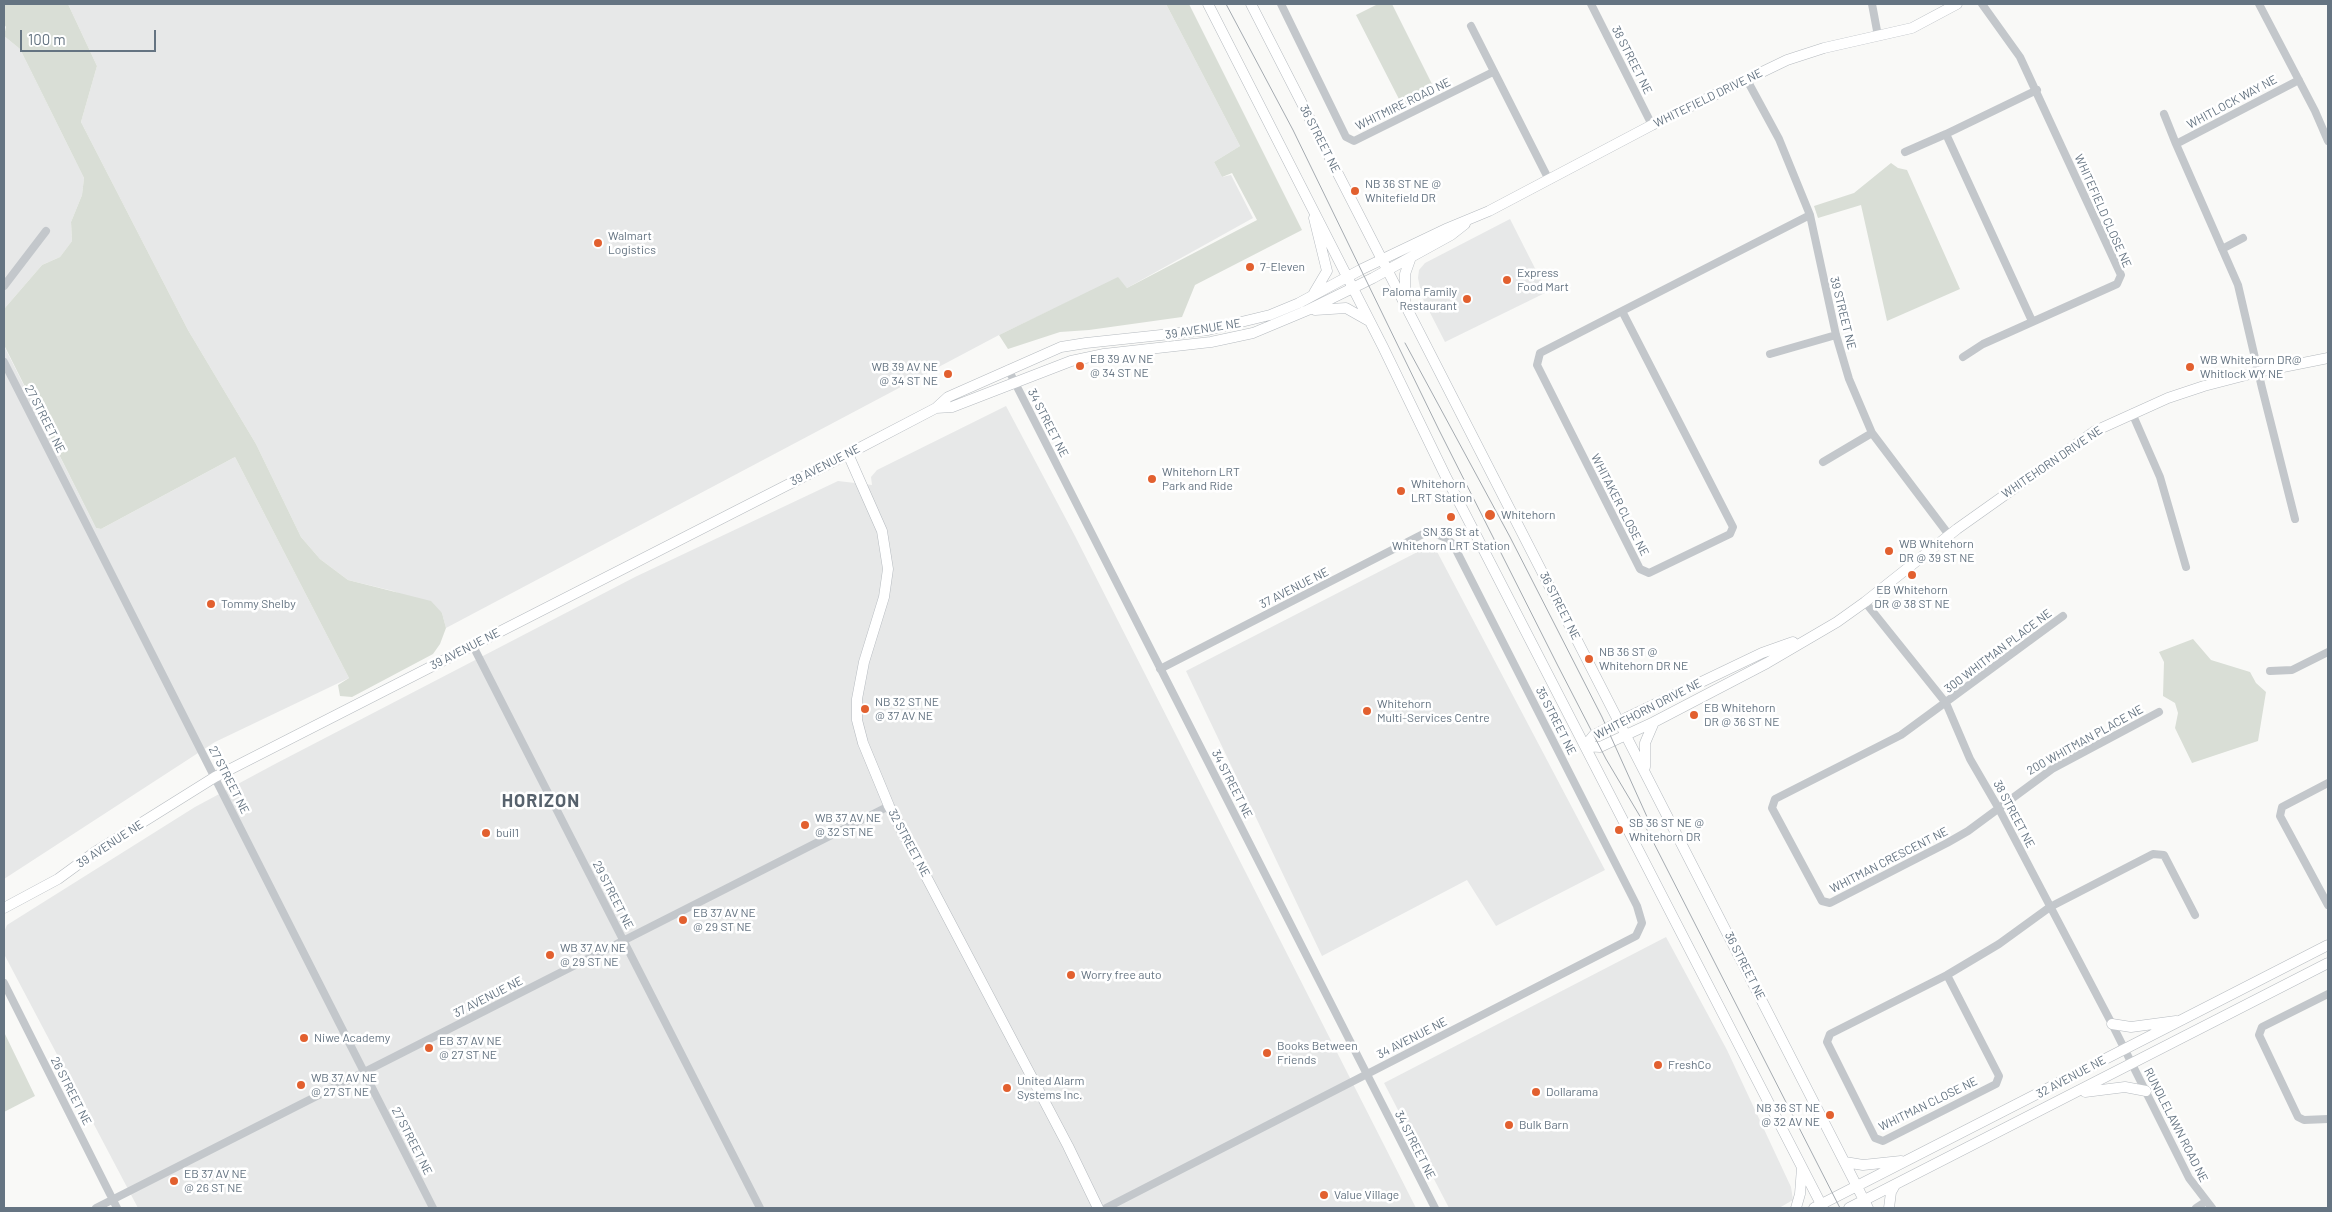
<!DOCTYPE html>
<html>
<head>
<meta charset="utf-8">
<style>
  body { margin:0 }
  #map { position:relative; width:2332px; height:1212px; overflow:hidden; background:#f9f9f7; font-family:Barlow,sans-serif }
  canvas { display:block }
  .frame { position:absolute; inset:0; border:5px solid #657482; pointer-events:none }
  .scale { position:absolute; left:20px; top:30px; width:136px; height:22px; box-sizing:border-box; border:2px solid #657482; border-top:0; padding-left:6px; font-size:15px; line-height:18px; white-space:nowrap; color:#657482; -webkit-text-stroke:4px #fff; paint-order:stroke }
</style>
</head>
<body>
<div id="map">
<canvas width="2332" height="1212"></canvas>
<div class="frame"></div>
<div class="scale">100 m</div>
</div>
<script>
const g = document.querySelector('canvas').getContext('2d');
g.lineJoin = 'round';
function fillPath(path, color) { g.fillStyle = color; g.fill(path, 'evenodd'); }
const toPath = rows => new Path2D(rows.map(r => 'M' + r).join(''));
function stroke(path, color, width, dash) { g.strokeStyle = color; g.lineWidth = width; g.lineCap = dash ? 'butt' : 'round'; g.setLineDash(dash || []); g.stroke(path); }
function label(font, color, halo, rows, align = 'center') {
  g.font = font + ' Barlow,sans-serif'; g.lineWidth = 5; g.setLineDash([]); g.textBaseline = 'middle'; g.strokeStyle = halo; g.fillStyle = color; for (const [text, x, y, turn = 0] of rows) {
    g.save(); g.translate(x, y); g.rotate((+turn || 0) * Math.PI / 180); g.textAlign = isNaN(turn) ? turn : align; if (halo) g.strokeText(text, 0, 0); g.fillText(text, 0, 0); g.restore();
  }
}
const built = toPath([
  [68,4,1166,4,1240,146,1214,162,1222,177,1231,175,1253,218,1127,288,1118,278,999,335,446,628,442,613,393,591,348,580,320,559,301,537,256,444,188,330,81,122,97,66],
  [4,36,20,49,84,178,82,195,71,222,72,241,60,257,42,265,4,309],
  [1510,219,1547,292,1445,342,1422,297,1418,278,1419,270,1425,263],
  [4,346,96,528,101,529,235,457,349,678,215,742,4,879],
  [1006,406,1075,536,1416,1208,138,1208,4,954,4,932,7,925,195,807,275,764,635,577,838,481,872,485,871,477,877,470],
  [1433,544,1605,870,1496,926,1467,880,1322,956,1186,671],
  [1666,937,1727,1050,1791,1187,1793,1200,1779,1208,1449,1208,1384,1083]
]);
const green = toPath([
  [4,4,68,4,97,66,81,122,188,330,256,444,301,537,320,559,348,580,431,601,442,613,446,628,440,644,433,654,352,697,340,696,338,685,349,678,235,457,101,529,96,528,4,345,4,309,42,265,60,257,72,241,71,222,82,195,84,178,20,49,4,36,6,27,4,24],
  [1166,4,1189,4,1302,230,1195,285,1182,317,1089,330,1060,332,1008,349,999,335,1118,277,1127,288,1257,220,1232,173,1222,177,1214,162,1240,146],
  [1378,4,1392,4,1436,92,1408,107,1402,105,1356,15],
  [1891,163,1898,168,1907,170,1960,289,1887,321,1861,205,1818,218,1814,206,1854,193],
  [2193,639,2211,660,2250,672,2256,683,2266,692,2258,741,2192,763,2175,728,2178,713,2175,703,2163,696,2164,662,2159,652],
  [4,1032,35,1096,4,1112]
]);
const street = toPath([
  [1281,4,1346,137,1354,141,1493,72],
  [1591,4,1652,125],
  [1872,4,1878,36],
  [2259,4,2315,111,2328,141],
  [1471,26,1549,180],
  [1747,80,1779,139,1810,215,1836,335,1849,379,1872,433,1949,535],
  [2164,114,2176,144],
  [1905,152,1946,134],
  [2222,249,2243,238],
  [4,286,46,231],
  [1622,311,1733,527,1730,534,1649,573,1640,569,1537,365,1540,353,1622,311,1810,215],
  [2032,321,1946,134,2037,90],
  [1770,354,1836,335],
  [1963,357,1983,344,2117,284,2121,275,2020,57,1982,4],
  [4,362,433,1208],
  [1008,369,1435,1208],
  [2132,413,2160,477,2186,567],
  [1823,462,1872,433],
  [2295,519,2262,388,2238,285,2176,144,2299,80],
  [1865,602,1946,703,1970,759,1999,809,2112,1024,2189,1178,2212,1208],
  [2063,616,1901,735,1775,799,1772,808,1822,901,1830,903,1947,843,1968,831,2052,769,2159,712],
  [472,644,760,1208],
  [2270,671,2292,670,2328,652],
  [2328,783,2282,807,2280,816,2328,905],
  [1947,975,1999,1076,1996,1084,1883,1141,1875,1138,1827,1042,1830,1034,1947,975],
  [1947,975,1999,944,2050,907,2153,854,2164,855,2195,915],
  [4,983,117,1208],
  [2328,994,2262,1027,2259,1035,2298,1117,2304,1120,2328,1119],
  [96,1208,889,806],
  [1106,1208,1636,936,1642,923,1637,906,1453,544,1446,538,1434,533,1425,533,1160,669],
  [2196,1208,2205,1202]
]);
const secondary = toPath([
  [1208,4,1383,347,1445,475,1823,1208],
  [1251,4,1868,1208],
  [1314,293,1327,271,1314,218],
  [1405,302,1405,274,1411,257],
  [1315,310,1346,308,1369,321],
  [936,408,952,407,1071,361,1104,354,1211,342,1253,333,1308,310,1373,278,1451,235,1465,224],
  [848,454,882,531,888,569,884,597,864,662,857,699,857,720,863,743,889,806,1068,1146,1098,1208],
  [1585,746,1600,747,1654,722,1767,663,1837,622,1865,602,1957,529,2095,431,2168,398,2204,386,2258,372,2328,358],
  [1585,746,1594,735,1626,718,1762,653,1793,642],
  [1645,767,1645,743,1654,722],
  [4,908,58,879,95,852,215,777,848,454,936,408,948,397,1061,347,1086,343,1208,330,1270,315,1299,303,1362,269,1448,228,1489,211,1652,125,1787,60,1824,48,1912,28,1957,4],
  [2112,1024,2131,1027,2176,1021],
  [2085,1092,2125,1087,2146,1091],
  [1845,1162,1863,1165,1901,1161],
  [1796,1208,1800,1194,1802,1168],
  [1814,1208,2328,945],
  [1849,1208,2328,963],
  [1889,1208,1891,1192,1895,1185]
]);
const tram = toPath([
  [1226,4,1293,130,1439,430,1558,666,1606,759,1641,818,1840,1208],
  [1405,343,1510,537,1602,717,1648,819]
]);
const markers = [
  [1355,191,5,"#e2602f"],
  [598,243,5,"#e2602f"],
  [1250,267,5,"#e2602f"],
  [1507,280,5,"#e2602f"],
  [1467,299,5,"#e2602f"],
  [1080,366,5,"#e2602f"],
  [2190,367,5,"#e2602f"],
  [948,374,5,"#e2602f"],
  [1152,479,5,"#e2602f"],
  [1401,491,5,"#e2602f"],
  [1490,515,6,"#e2602f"],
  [1451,517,5,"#e2602f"],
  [1889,551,5,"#e2602f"],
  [1912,575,5,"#e2602f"],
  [211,604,5,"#e2602f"],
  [1589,659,5,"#e2602f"],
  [865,709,5,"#e2602f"],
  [1367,711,5,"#e2602f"],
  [1694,715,5,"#e2602f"],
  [805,825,5,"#e2602f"],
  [1619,830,5,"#e2602f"],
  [486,833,5,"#e2602f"],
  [683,920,5,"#e2602f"],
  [550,955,5,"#e2602f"],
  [1071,975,5,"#e2602f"],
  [304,1038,5,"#e2602f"],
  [429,1048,5,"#e2602f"],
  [1267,1053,5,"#e2602f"],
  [1658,1065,5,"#e2602f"],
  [301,1085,5,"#e2602f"],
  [1007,1088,5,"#e2602f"],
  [1536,1092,5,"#e2602f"],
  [1830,1115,5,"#e2602f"],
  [1509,1125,5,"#e2602f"],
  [174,1181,5,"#e2602f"],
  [1324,1195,5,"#e2602f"]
];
const streetNames = [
  ["38 STREET NE",1632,60,63],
  ["WHITEFIELD DRIVE NE",1708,98,-26],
  ["WHITLOCK WAY NE",2232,102,-28],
  ["WHITMIRE ROAD NE",1403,104,-26],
  ["36 STREET NE",1320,139,63],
  ["WHITEFIELD CLOSE NE",2103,211,66],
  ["39 STREET NE",1843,313,76],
  ["39 AVENUE NE",1203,329,-9],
  ["27 STREET NE",45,419,63],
  ["34 STREET NE",1048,423,63],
  ["WHITEHORN DRIVE NE",2052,462,-34],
  ["39 AVENUE NE",825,465,-27],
  ["WHITAKER CLOSE NE",1620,505,63],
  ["37 AVENUE NE",1294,588,-27],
  ["36 STREET NE",1560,606,63],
  ["39 AVENUE NE",465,649,-27],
  ["300 WHITMAN PLACE NE",1998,651,-37],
  ["WHITEHORN DRIVE NE",1648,709,-27],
  ["35 STREET NE",1556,721,63],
  ["200 WHITMAN PLACE NE",2085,740,-29],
  ["27 STREET NE",229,780,63],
  ["34 STREET NE",1232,784,63],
  ["38 STREET NE",2014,814,62],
  ["32 STREET NE",909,843,62],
  ["39 AVENUE NE",110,844,-33],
  ["WHITMAN CRESCENT NE",1889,860,-27],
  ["29 STREET NE",613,895,63],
  ["36 STREET NE",1745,966,63],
  ["37 AVENUE NE",488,997,-27],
  ["34 AVENUE NE",1412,1038,-27],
  ["32 AVENUE NE",2071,1077,-28],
  ["26 STREET NE",71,1091,63],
  ["WHITMAN CLOSE NE",1928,1104,-26],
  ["RUNDLELAWN ROAD NE",2176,1125,63],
  ["27 STREET NE",412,1141,63],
  ["34 STREET NE",1415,1145,63]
];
const poiNames = [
  ["NB 36 ST NE @",1365,184],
  ["Whitefield DR",1365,198],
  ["Walmart",608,236],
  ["Logistics",608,250],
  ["7-Eleven",1260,267],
  ["Express",1517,273],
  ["Food Mart",1517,287],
  ["Paloma Family",1457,292,"right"],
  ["Restaurant",1457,306,"right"],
  ["EB 39 AV NE",1090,359],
  ["@ 34 ST NE",1090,373],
  ["WB Whitehorn DR@",2200,360],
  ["Whitlock WY NE",2200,374],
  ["WB 39 AV NE",938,367,"right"],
  ["@ 34 ST NE",938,381,"right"],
  ["Whitehorn LRT",1162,472],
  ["Park and Ride",1162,486],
  ["Whitehorn",1411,484],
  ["LRT Station",1411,498],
  ["Whitehorn",1501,515],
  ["SN 36 St at",1451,532,"center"],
  ["Whitehorn LRT Station",1451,546,"center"],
  ["WB Whitehorn",1899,544],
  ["DR @ 39 ST NE",1899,558],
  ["EB Whitehorn",1912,590,"center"],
  ["DR @ 38 ST NE",1912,604,"center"],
  ["Tommy Shelby",221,604],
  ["NB 36 ST @",1599,652],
  ["Whitehorn DR NE",1599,666],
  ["NB 32 ST NE",875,702],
  ["@ 37 AV NE",875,716],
  ["Whitehorn",1377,704],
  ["Multi-Services Centre",1377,718],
  ["EB Whitehorn",1704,708],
  ["DR @ 36 ST NE",1704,722],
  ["WB 37 AV NE",815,818],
  ["@ 32 ST NE",815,832],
  ["SB 36 ST NE @",1629,823],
  ["Whitehorn DR",1629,837],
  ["buil1",496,833],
  ["EB 37 AV NE",693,913],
  ["@ 29 ST NE",693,927],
  ["WB 37 AV NE",560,948],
  ["@ 29 ST NE",560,962],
  ["Worry free auto",1081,975],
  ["Niwe Academy",314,1038],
  ["EB 37 AV NE",439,1041],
  ["@ 27 ST NE",439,1055],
  ["Books Between",1277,1046],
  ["Friends",1277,1060],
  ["FreshCo",1668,1065],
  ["WB 37 AV NE",311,1078],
  ["@ 27 ST NE",311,1092],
  ["United Alarm",1017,1081],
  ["Systems Inc.",1017,1095],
  ["Dollarama",1546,1092],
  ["NB 36 ST NE",1820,1108,"right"],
  ["@ 32 AV NE",1820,1122,"right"],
  ["Bulk Barn",1519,1125],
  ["EB 37 AV NE",184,1174],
  ["@ 26 ST NE",184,1188],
  ["Value Village",1334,1195]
];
const districtNames = [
  ["HORIZON",541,801]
];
fillPath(built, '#e7e8e8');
fillPath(green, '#d9ded6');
stroke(secondary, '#b5babf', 11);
stroke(street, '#c3c7cb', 8);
stroke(secondary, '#fff', 10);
stroke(tram, '#a4aab0', 1);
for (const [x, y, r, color] of markers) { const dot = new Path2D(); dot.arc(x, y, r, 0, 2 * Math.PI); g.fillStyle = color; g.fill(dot); stroke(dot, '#fff', 2); }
label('12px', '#657482', '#fff', streetNames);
label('12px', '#657482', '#fff', poiNames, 'left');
g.letterSpacing = '1px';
label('bold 18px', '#57626d', '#fff', districtNames);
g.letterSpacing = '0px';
</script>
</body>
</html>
